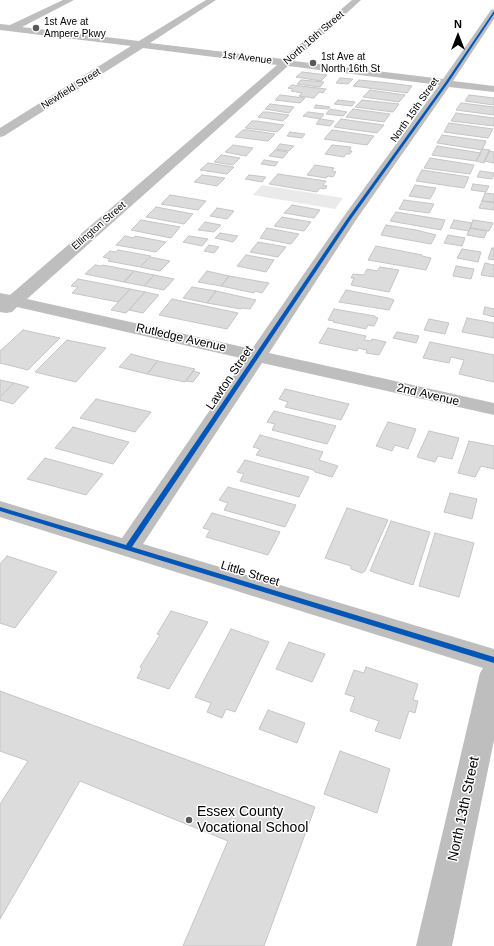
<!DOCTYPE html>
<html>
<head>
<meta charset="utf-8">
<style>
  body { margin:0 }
  #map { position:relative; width:494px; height:946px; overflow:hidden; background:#fff; font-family:Helvetica,sans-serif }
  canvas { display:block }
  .north { position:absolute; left:438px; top:16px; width:40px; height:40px; -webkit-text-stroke:3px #fff; paint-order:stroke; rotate:0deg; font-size:11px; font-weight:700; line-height:16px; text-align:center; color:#000 }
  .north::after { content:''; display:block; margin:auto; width:14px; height:18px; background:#000; clip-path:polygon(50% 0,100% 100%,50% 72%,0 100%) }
</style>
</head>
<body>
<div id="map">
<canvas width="494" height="946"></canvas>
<div class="north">N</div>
</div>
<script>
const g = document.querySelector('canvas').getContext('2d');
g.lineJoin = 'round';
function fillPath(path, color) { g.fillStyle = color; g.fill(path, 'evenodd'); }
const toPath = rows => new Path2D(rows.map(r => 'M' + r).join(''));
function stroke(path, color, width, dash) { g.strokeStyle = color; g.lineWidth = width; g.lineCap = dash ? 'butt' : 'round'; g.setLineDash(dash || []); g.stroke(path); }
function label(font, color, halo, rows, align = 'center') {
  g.font = font + ' Helvetica,sans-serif'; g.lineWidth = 3; g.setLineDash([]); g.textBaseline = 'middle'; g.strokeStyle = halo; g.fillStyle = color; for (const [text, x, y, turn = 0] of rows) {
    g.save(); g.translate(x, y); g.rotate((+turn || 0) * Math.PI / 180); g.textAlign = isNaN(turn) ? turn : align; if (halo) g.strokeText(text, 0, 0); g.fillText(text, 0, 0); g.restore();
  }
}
const green = toPath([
  [262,185,343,198,335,209,253,195]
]);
const building = toPath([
  [302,72,327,75,321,81,296,77,302,72],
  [340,78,353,79,348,84,336,83,340,78],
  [301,80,324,82,320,87,297,84,301,80],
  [359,80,389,83,412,86,407,93,353,86,359,80],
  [292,85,326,89,323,93,319,92,314,98,299,96,302,93,291,91,293,89,288,88,292,85],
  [370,90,405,95,399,102,363,97,370,90],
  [280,95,305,98,300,103,275,100,280,95],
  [469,95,494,98,494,105,465,101,469,95],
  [338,100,355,102,352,106,334,104,338,100],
  [362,100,399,104,393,112,355,107,362,100],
  [461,103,494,107,494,115,456,110,461,103],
  [270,104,294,107,289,113,265,109,270,104],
  [316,105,330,107,328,109,314,108,316,105],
  [330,109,347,112,343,116,326,114,330,109],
  [353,109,390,114,384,122,346,117,353,109],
  [263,112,268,112,289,115,283,121,258,117,263,112],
  [308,112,324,114,320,119,303,116,308,112],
  [456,113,494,118,494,126,451,121,456,113],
  [320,119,334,121,330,126,316,124,320,119],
  [341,119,384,125,377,133,334,127,341,119],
  [252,121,257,121,284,125,277,132,245,128,252,121],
  [449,123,493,129,488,138,444,132,449,123],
  [243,130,248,130,275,134,268,141,235,137,243,130],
  [332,130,374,136,367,145,324,139,332,130],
  [290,132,305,134,302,138,287,136,290,132],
  [442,135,486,141,482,150,437,143,442,135],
  [280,144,294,146,289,151,276,149,280,144],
  [233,145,253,148,246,156,225,152,233,145],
  [332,145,351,147,349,151,352,151,350,154,346,154,344,157,325,154,332,145],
  [437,146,481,153,476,161,432,155,437,146],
  [482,149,490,150,484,163,476,161,482,149],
  [275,150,288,152,283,158,269,156,275,150],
  [489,151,494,152,494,163,484,161,489,151],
  [221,155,240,158,233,165,214,162,221,155],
  [430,158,474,165,470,174,424,168,430,158],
  [264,160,278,162,275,166,261,164,264,160],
  [208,163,234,167,227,174,200,170,208,163],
  [315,165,334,168,332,171,336,172,333,177,328,176,326,178,307,175,315,165],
  [422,170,469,177,464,188,416,181,422,170],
  [480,171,494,173,494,174,492,179,477,177,480,171],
  [278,174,326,181,323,185,327,186,325,189,320,188,317,192,269,184,278,174],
  [202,175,225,178,217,186,194,182,202,175],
  [249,175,266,177,262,182,245,179,249,175],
  [473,184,489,186,486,192,471,190,473,184],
  [415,185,436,188,430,199,409,196,415,185],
  [485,193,494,194,494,202,482,201,485,193],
  [170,195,206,201,198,210,161,204,170,195],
  [404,200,434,204,429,213,399,209,404,200],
  [482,201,494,203,494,210,479,208,482,201],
  [292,205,320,210,314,218,284,213,292,205],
  [156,207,193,214,184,224,146,217,156,207],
  [217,208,234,211,227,219,210,216,217,208],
  [396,212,445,220,441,230,390,221,396,212],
  [282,217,311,222,304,231,274,226,282,217],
  [141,220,180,227,171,238,131,230,141,220],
  [454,220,472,223,469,231,450,228,454,220],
  [473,220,493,223,489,231,470,228,473,220],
  [205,222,221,225,214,232,198,230,205,222],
  [386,225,416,230,436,235,431,244,381,235,386,225],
  [267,228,299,234,291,244,260,238,267,228],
  [470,228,487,231,484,238,467,235,470,228],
  [220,233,238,236,233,242,215,238,220,233],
  [448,235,465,238,462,246,444,243,448,235],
  [125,236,133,238,135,236,166,242,156,252,116,245,125,236],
  [189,236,208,239,202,246,183,242,189,236],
  [258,242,286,247,278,257,250,252,258,242],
  [209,245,219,247,214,253,204,251,209,245],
  [376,246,422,255,422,256,431,258,426,270,368,260,376,246],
  [492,248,494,248,494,260,488,259,492,248],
  [462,249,481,252,478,262,457,258,462,249],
  [118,250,151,256,140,267,108,261,110,259,103,257,110,251,116,252,118,250],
  [246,255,274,260,266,272,237,266,246,255],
  [150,257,170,261,160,271,140,267,150,257],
  [485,263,494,265,494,277,481,275,485,263],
  [95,265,101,266,103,265,134,271,124,282,85,274,95,265],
  [456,266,474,269,471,279,453,276,456,266],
  [380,267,399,270,389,292,351,285,354,278,351,278,353,274,364,275,367,269,377,271,380,267],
  [134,271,154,275,144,286,124,282,134,271],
  [207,271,229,276,221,286,198,282,207,271],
  [154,275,174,279,164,290,144,286,154,275],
  [229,276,269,283,262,293,255,291,254,293,221,286,229,276],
  [78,279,130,289,118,302,72,293,78,287,71,286,78,279],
  [192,287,216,291,207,303,183,298,192,287],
  [130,289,145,292,126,313,111,310,130,289],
  [346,290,388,298,394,300,389,310,339,302,346,290],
  [216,291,256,300,250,309,242,308,241,309,207,303,216,291],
  [145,292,159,295,143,313,129,310,145,292],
  [172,299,238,313,227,329,159,315,172,299],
  [485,307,494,309,494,317,483,314,485,307],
  [334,309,375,316,375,317,378,318,374,326,368,325,366,329,333,322,334,321,328,320,334,309],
  [467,318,494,323,494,338,462,332,467,318],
  [429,319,449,323,445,334,424,330,429,319],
  [328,328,366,336,364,340,371,341,372,339,386,342,379,355,366,353,367,350,358,348,357,351,319,343,328,328],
  [23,330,60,338,28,370,0,363,0,351,23,330],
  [397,332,419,336,416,343,393,338,397,332],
  [67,340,106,348,76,382,35,372,67,340],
  [430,342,494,355,494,382,459,374,464,360,451,357,449,363,423,358,430,342],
  [131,354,158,361,147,374,119,367,131,354],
  [158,361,195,369,185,382,147,374,158,361],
  [193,371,200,373,193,382,186,381,193,371],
  [0,380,14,383,0,397,0,380],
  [14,383,29,387,13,404,0,400,0,397,14,383],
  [285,389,349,404,341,420,285,407,288,402,279,399,285,389],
  [96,399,151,412,135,432,80,418,96,399],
  [274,411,336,426,327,444,272,430,275,424,267,422,274,411],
  [388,422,416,429,408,449,395,445,392,451,376,446,388,422],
  [73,427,129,442,113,464,55,448,73,427],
  [429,431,459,438,452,459,438,456,435,462,417,457,429,431],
  [260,435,323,452,319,460,338,466,332,477,315,472,314,470,256,455,260,449,253,447,260,435],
  [469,441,494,446,494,469,481,466,475,477,458,473,469,441],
  [45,458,103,474,86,495,27,479,45,458],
  [245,460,309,477,299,497,240,481,244,474,237,472,245,460],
  [228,487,296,505,285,527,224,510,228,503,219,500,228,487],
  [450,493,477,499,472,519,444,512,450,493],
  [347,508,388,520,365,571,362,573,351,569,351,566,325,558,347,508],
  [212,513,280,532,268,555,206,537,210,530,203,528,212,513],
  [391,521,430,532,413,585,370,571,391,521],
  [435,533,474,543,459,597,419,586,435,533],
  [7,556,57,572,15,628,0,623,0,564,7,556],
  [171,611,208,622,169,689,137,678,142,668,140,667,160,635,157,634,171,611],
  [231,629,269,642,235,712,226,709,222,718,207,712,211,703,195,697,231,629],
  [289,642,325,654,312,682,276,669,289,642],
  [366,667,418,684,413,700,418,701,415,713,409,711,400,739,375,731,379,721,350,711,355,697,345,694,354,670,364,673,366,667],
  [0,691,315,807,264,946,183,946,228,841,80,781,0,919,0,804,28,761,0,751,0,691],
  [268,710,305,723,297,743,259,729,268,710],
  [340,751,390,769,377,813,324,794,340,751]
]);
const minor = toPath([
  [63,0,74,0,22,27,139,41,206,0,216,0,150,43,283,59,352,0,361,0,294,61,443,79,491,10,494,9,494,19,453,81,494,86,494,92,449,87,356,220,269,353,494,403,494,415,262,363,143,544,494,649,494,740,452,946,416,946,480,673,483,668,0,517,0,501,122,538,245,359,17,307,12,312,6,313,0,312,0,293,10,295,277,65,143,48,4,136,0,137,0,128,131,46,0,30,0,24,10,25,63,0],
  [288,66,439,85,344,216,252,349,27,299,288,66]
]);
const cycleway = toPath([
  [494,11,494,14,448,83,351,219,132,547,494,657,494,663,0,511,0,507,126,545,347,219,445,83,494,11]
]);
const markers = [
  [36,28,4,"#595959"],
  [313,63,4,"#595959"],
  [189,820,4,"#595959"]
];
const farPoinames = [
  ["1st Ave at",44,22],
  ["Ampere Pkwy",44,34],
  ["1st Ave at",321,57],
  ["North 16th St",321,69]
];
const farStreetnames = [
  ["North 16th Street",314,38,-41],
  ["1st Avenue",247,58,7],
  ["Newfield Street",71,89,-32],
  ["North 15th Street",415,110,-55],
  ["Ellington Street",99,226,-41]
];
const streetNames = [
  ["Rutledge Avenue",181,338,13],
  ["Lawton Street",230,378,-56],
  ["2nd Avenue",428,395,13],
  ["Little Street",250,574,17]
];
const nearStreetnames = [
  ["North 13th Street",464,809,-78]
];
const nearPoinames = [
  ["Essex County",197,812],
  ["Vocational School",197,828]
];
fillPath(green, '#eaeaea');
fillPath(building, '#dcdcdc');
stroke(building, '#c5c5c5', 1);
fillPath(minor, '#bebebe');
fillPath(cycleway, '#0057b8');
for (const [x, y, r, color] of markers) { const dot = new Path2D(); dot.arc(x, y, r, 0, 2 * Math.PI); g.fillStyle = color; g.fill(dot); stroke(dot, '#fff', 1.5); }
label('10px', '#000', '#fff', farPoinames, 'left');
label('10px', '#000', '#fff', farStreetnames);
label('12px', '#000', '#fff', streetNames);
label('14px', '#000', '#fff', nearStreetnames);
label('14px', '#000', '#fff', nearPoinames, 'left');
</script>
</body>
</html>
